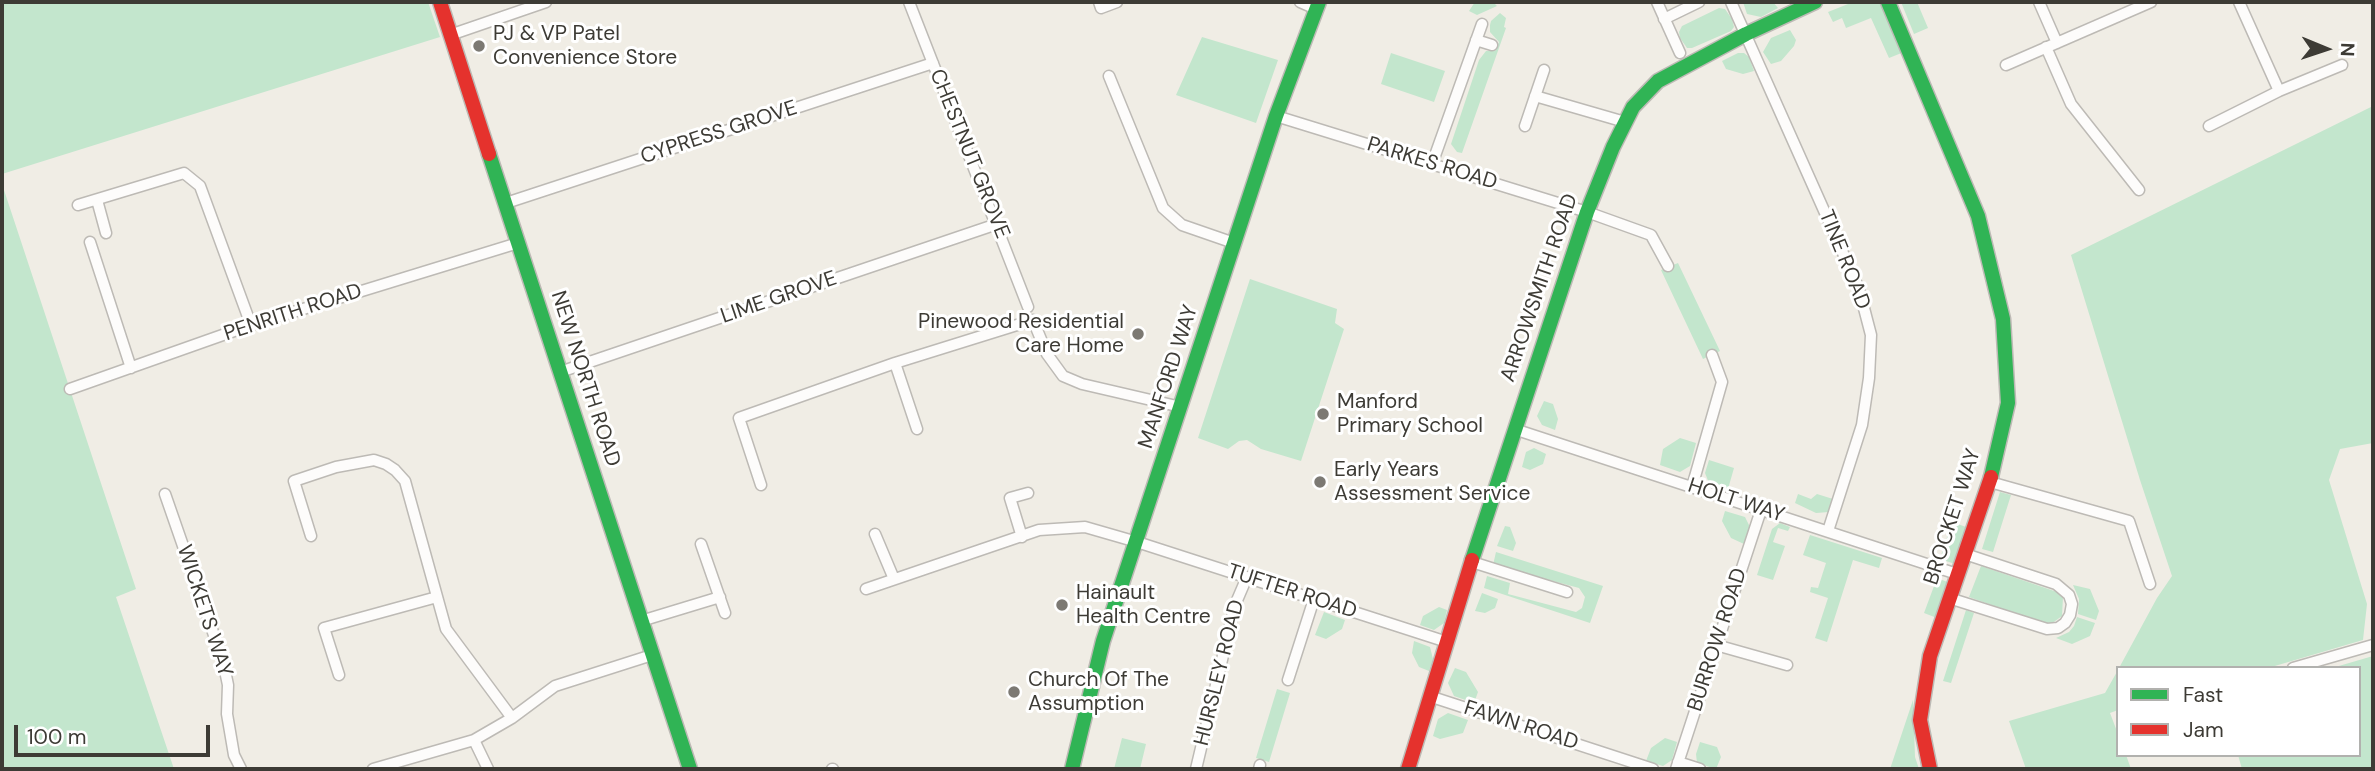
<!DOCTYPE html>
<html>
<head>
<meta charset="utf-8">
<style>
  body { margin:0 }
  #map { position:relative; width:2375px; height:771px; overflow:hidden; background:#f0ede5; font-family:"DM Sans",sans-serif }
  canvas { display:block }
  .frame { position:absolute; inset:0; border:4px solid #3d3b35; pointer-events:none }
  .legend { position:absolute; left:2116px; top:666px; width:245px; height:91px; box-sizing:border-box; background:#fff; border:2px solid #b1b1ae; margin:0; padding:9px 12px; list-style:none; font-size:21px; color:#3d3b35 }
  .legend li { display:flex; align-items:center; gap:14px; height:35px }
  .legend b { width:35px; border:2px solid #b1b1ae }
  .north { position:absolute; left:2291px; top:14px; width:70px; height:70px; -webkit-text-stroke:5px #fff; paint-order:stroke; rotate:92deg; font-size:19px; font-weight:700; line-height:28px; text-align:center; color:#3d3b35 }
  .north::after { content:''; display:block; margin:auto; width:24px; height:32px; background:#3d3b35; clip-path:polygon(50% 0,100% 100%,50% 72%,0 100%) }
  .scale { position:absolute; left:14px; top:725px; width:196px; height:32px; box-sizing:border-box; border:4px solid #3d3b35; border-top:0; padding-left:9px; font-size:21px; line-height:24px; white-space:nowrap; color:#3d3b35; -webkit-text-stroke:5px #fff; paint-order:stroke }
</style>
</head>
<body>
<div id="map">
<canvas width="2375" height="771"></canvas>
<div class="frame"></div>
<ul class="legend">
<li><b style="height:9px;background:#30b455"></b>Fast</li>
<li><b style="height:9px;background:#e5322d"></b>Jam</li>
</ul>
<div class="north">N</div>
<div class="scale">100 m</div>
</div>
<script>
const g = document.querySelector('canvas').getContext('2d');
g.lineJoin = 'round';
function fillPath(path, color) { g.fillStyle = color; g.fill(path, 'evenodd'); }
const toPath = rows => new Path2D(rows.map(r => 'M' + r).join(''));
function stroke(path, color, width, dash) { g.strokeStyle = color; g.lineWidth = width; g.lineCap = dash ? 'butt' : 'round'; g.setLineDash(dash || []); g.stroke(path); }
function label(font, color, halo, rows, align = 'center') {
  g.font = font + ' "DM Sans",sans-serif'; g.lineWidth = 6; g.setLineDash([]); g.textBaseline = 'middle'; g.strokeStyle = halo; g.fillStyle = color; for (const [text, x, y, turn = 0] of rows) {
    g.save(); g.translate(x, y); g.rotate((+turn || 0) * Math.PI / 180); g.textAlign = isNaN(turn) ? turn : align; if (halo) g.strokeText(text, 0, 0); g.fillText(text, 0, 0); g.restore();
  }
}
const green = toPath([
  [2,2,428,2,440,37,2,174],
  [1475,2,1493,2,1497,6,1477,15,1469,11],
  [1743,2,1773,2,1778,8,1761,17,1747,14],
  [1853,2,1882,2,1904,52,1889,58,1871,18,1846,28,1842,18,1833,22,1828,12],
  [1901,2,1917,2,1928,28,1914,34],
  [1719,8,1725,9,1732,19,1734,27,1731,31,1692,48,1687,48,1680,38,1679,32,1682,26],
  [1500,13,1506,18,1504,27,1506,28,1462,153,1457,152,1451,144,1479,60,1486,51,1495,51,1499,42,1490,32,1490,25,1491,21],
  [1790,30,1796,40,1794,46,1781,61,1771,64,1763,52,1771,38],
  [1202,37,1278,60,1256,123,1176,95],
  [1391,53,1445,71,1434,102,1381,84],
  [1738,53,1744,53,1749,57,1754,71,1743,74,1726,69,1722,61],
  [2373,106,2373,443,2340,449,2329,480,2367,604,2363,640,2268,668,2119,668,2157,598,2172,576,2140,480,2071,255],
  [2,184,136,589,116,597,174,769,2,769],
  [1678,263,1720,351,1703,359,1661,270],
  [1250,279,1337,309,1335,323,1344,329,1301,461,1261,449,1247,440,1239,441,1228,449,1198,438],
  [1544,401,1553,404,1558,419,1555,430,1542,425,1537,416],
  [1680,438,1696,443,1690,466,1680,472,1660,465,1663,449],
  [1534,448,1546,454,1543,464,1530,470,1522,467,1526,452],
  [1709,460,1734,468,1728,489,1709,483,1705,473],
  [2000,492,2011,495,1993,552,1982,549],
  [1798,494,1811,499,1817,494,1833,499,1829,512,1816,513,1795,503],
  [1725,511,1745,517,1750,527,1744,544,1731,538,1722,521],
  [1952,522,1969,528,1958,565,1940,559],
  [1780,523,1790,527,1788,531,1778,528,1773,542,1785,546,1773,580,1757,575,1772,529],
  [1505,526,1510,527,1516,543,1513,551,1497,546],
  [1810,535,1882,558,1879,568,1853,560,1827,642,1815,638,1828,598,1810,592,1811,587,1818,588,1826,563,1803,555],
  [1496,552,1603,586,1590,623,1484,588,1487,576,1510,583,1508,594,1576,612,1582,608,1585,597,1579,588,1493,565],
  [1981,566,2060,593,2063,597,2062,616,2051,624,2042,623,1969,597],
  [1937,578,1950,583,1937,618,1924,613],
  [2073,585,2090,589,2099,611,2096,620,2078,614,2079,599],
  [1482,593,1498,599,1495,608,1485,613,1475,611],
  [1439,607,1447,610,1444,623,1434,630,1420,625,1423,616],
  [1966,610,1974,613,1951,683,1943,681],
  [1324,612,1345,620,1342,629,1326,639,1315,635],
  [2077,617,2095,623,2090,636,2072,644,2056,638,2069,632,2074,626],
  [1414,641,1430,647,1433,659,1429,671,1419,667,1412,653],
  [2373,656,2373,769,2242,769,2238,755,2359,755,2359,668,2332,668],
  [1455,668,1466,672,1478,692,1474,703,1454,696,1448,683],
  [2118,670,2118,710,2110,713,2118,734,2118,755,2126,755,2131,769,2026,769,2009,721,2105,693],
  [1277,689,1290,693,1269,762,1256,758],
  [1913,700,1915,757,1919,769,1890,769],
  [1448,713,1468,720,1463,733,1440,739,1433,736,1438,719],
  [1122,738,1146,744,1140,769,1114,769],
  [1665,738,1677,742,1672,760,1663,766,1646,761,1651,748],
  [1700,742,1717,747,1721,757,1716,769,1697,763,1696,754]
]);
const street = toPath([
  [909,2,1028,307],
  [1099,2,1101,8,1117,2],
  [1300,2,1316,9],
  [1657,2,1680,53],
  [1731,2,1859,289,1871,335,1869,378,1862,425,1828,531],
  [2039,2,2057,43],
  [2239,2,2279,91],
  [1664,19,1699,2],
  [450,35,546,2],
  [1476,40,1492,45],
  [2046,47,2071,104,2139,190],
  [2006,65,2151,2],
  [1109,76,1163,208,1182,225,1234,243],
  [1535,96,1625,122],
  [1276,116,1587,212,1651,235,1668,266],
  [1525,126,1544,70],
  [2209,126,2279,91,2342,65],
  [1432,164,1482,24],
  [97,200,106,233],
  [506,203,933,63],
  [78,205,184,173,200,186,251,325],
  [90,242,131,368],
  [895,363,917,429],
  [560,372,997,224],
  [70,389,251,325,518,243],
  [1514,429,1957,574],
  [1990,482,2129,521,2150,584],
  [761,485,739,418,895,363,1033,320,1047,354,1063,376,1082,384,1181,407],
  [1692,487,1722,382,1712,355],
  [165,494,223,661,228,685,227,714,234,755,241,769],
  [875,534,894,579],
  [311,536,294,481,336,467,374,460,386,464,395,470,405,481,446,629,512,718],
  [1022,537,1010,498,1028,493],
  [701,544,725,613],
  [1472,562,1567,592],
  [866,589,1039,530,1085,527,1137,542,1447,642],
  [1949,598,2047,629,2058,628,2065,623,2070,615,2072,604,2069,595,2056,584,1965,554],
  [641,621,720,597],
  [1716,645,1787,665],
  [2293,668,2373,645],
  [339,675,324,628,437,597],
  [1288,680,1314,599],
  [1429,696,1653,769],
  [474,740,488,769],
  [1678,762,1700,769],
  [373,769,474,740,512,718,555,686,652,655],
  [832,769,833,769],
  [1196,769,1235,605,1247,577],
  [1259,769,1260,765],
  [1676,769,1761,510]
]);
const fast = toPath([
  [1888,2,1978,216,2003,319,2008,403,1991,477],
  [489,154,690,769],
  [1472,560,1587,212,1613,147,1633,107,1658,81,1746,34,1815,2],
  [1072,769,1103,641,1276,116,1319,2]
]);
const jam = toPath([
  [440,2,489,154],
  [1408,769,1472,560],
  [1930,769,1920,720,1930,656,1991,477]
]);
const markers = [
  [479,46,7,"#7c7973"],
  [1138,334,7,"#7c7973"],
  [1323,414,7,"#7c7973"],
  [1320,482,7,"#7c7973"],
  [1062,605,7,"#7c7973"],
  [1014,692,7,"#7c7973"]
];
const poiNames = [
  ["PJ & VP Patel",493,34],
  ["Convenience Store",493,58],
  ["Pinewood Residential",1124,322,"right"],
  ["Care Home",1124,346,"right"],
  ["Manford",1337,402],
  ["Primary School",1337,426],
  ["Early Years",1334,470],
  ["Assessment Service",1334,494],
  ["Hainault",1076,593],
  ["Health Centre",1076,617],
  ["Church Of The",1028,680],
  ["Assumption",1028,704]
];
const streetNames = [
  ["CYPRESS GROVE",719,133,-18],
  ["CHESTNUT GROVE",969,154,68],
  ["PARKES ROAD",1432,164,17],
  ["TINE ROAD",1844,260,68],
  ["ARROWSMITH ROAD",1540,288,-71],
  ["LIME GROVE",779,298,-19],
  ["PENRITH ROAD",293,313,-18],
  ["MANFORD WAY",1169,377,-72],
  ["NEW NORTH ROAD",585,379,72],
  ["HOLT WAY",1736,501,18],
  ["BROCKET WAY",1953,517,-72],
  ["TUFTER ROAD",1292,592,18],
  ["WICKETS WAY",204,611,72],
  ["BURROW ROAD",1718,640,-72],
  ["HURSLEY ROAD",1220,673,-76],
  ["FAWN ROAD",1521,726,18]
];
fillPath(green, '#c3e6cd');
stroke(street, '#bdbab5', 13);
stroke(fast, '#bdbab5', 17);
stroke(jam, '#bdbab5', 17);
stroke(street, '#fdfcfb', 10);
stroke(fast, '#30b455', 14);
stroke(jam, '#e5322d', 14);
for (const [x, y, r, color] of markers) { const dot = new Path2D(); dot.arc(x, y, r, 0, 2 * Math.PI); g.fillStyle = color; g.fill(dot); stroke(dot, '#fff', 2.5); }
label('21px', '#3d3b35', '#fff', poiNames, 'left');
label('21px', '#3d3b35', '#fff', streetNames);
</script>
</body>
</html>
